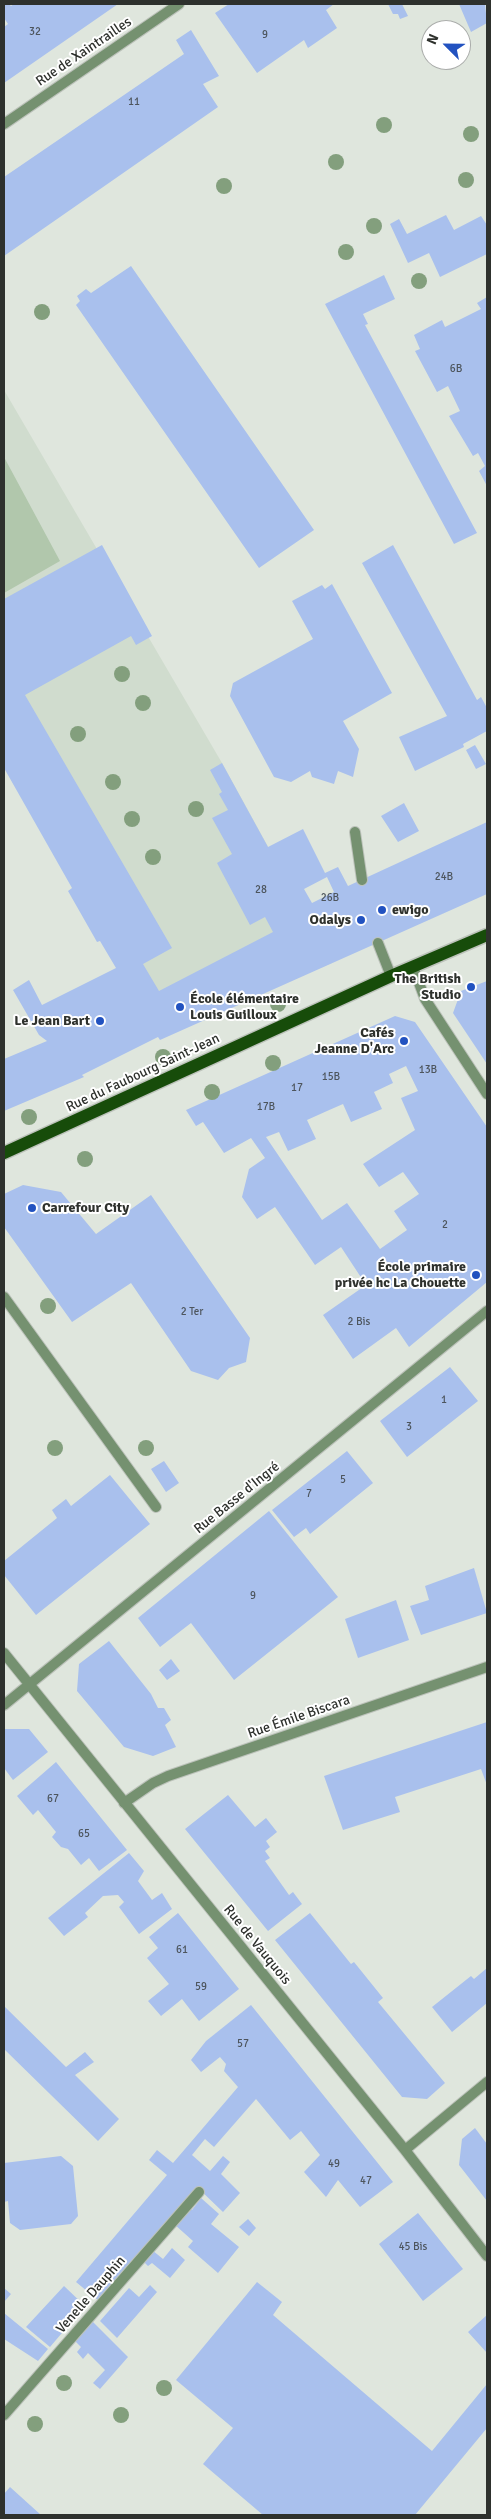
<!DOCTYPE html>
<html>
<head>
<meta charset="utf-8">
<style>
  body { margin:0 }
  #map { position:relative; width:491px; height:2519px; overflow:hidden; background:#dfe6dd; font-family:Signika,sans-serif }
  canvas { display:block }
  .frame { position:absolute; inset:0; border:5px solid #2e312d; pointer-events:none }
  .north { position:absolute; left:421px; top:20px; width:50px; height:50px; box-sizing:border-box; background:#fff; border:1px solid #abadab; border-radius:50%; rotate:293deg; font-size:14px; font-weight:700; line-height:20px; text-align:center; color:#2e312d }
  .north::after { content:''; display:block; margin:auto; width:18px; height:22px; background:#2252c0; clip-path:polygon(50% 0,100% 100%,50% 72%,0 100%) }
</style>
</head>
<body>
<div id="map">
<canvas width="491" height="2519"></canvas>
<div class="frame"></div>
<div class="north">N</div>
</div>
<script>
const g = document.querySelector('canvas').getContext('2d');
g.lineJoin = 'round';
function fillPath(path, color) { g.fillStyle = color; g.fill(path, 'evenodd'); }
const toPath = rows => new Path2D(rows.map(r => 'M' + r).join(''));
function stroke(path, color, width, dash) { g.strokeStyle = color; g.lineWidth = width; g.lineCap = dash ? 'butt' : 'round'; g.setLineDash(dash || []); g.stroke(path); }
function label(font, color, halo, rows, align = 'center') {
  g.font = font + ' Signika,sans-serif'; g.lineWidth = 4; g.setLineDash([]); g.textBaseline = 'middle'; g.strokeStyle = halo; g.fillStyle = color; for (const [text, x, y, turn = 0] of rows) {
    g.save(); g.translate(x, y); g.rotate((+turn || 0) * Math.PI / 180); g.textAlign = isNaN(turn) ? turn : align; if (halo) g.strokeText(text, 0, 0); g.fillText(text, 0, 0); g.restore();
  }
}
const built = toPath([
  [4,390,222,763,332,963,158,1037,4,767]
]);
const green = toPath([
  [4,457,60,561,4,593]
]);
const building = toPath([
  [4,4,9,4,11,6,14,4,118,4,4,83,4,27,8,24,4,18],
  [229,4,334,4,326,10,337,28,308,48,304,40,257,73,215,13],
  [388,4,402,4,408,16,400,19,398,14,393,14],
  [459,4,485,4,487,23,471,32],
  [191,30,219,76,203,84,218,107,4,256,4,177,184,54,176,40],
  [446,215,454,230,481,216,487,225,487,254,440,277,429,253,408,263,390,224,399,219,407,234],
  [131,266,314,530,259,568,76,305,80,301,77,296,86,289,91,293],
  [384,275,395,299,363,314,368,324,365,325,477,533,454,544,325,304],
  [487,297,487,486,479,471,485,466,478,453,473,456,449,416,460,411,448,386,437,392,415,351,420,349,414,335,442,320,445,327,481,309,477,303],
  [102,545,152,636,136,645,131,636,25,695,172,948,143,964,159,991,273,932,265,917,250,925,217,863,232,854,212,818,228,810,219,794,222,792,210,770,222,763,268,847,303,829,325,873,338,867,348,886,487,822,487,894,160,1040,158,1037,82,1075,84,1077,4,1111,4,1059,47,1041,39,1035,13,990,29,980,42,1005,116,968,100,941,97,942,68,891,72,888,4,768,4,599],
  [327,877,334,892,312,903,304,889],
  [393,545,477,700,481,697,487,708,487,731,463,744,464,747,415,771,399,737,447,716,362,563],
  [332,584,392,693,343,721,359,749,353,777,338,771,334,784,312,777,310,771,291,782,274,777,230,696,233,683,313,639,292,601,322,585,325,589],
  [475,745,486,764,476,769,466,750],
  [404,803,419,831,398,842,381,816],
  [487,981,487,1064,453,1013,461,991],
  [395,1016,415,1022,487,1127,487,1282,409,1347,396,1328,353,1359,323,1315,366,1285,341,1247,315,1265,275,1207,257,1219,242,1197,249,1169,265,1158,251,1138,224,1153,203,1122,196,1126,186,1110],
  [406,1066,418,1091,401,1098,415,1130,363,1164,379,1187,403,1172,419,1194,394,1211,407,1230,380,1249,347,1203,322,1220,266,1137,279,1132,288,1151,316,1139,307,1120,327,1111,343,1104,351,1122,382,1109,374,1092,393,1083,389,1074],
  [23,1185,61,1192,96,1234,151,1195,250,1338,246,1362,229,1368,218,1380,191,1371,131,1283,72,1322,4,1227,4,1194],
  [450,1367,478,1401,407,1457,380,1421],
  [347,1451,373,1483,310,1534,306,1528,294,1537,272,1510],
  [164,1461,179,1483,166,1492,151,1469],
  [110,1475,150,1524,36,1615,4,1575,4,1561,57,1518,52,1510,66,1499,71,1506],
  [269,1511,338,1597,234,1680,191,1623,160,1647,138,1618],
  [474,1568,487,1613,421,1635,410,1606,429,1600,425,1586],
  [396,1600,409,1640,358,1658,345,1619],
  [109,1641,151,1694,158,1708,164,1708,171,1720,165,1725,176,1747,153,1756,124,1747,77,1691,79,1664],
  [171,1659,180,1671,167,1680,159,1670],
  [487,1722,487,1785,481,1769,395,1797,400,1812,343,1830,324,1776],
  [4,1729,29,1729,48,1752,13,1780,4,1768],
  [56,1762,127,1850,99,1871,89,1858,81,1865,68,1849,61,1847,52,1837,56,1832,38,1810,33,1815,17,1796],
  [228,1795,255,1827,266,1818,277,1832,266,1841,270,1847,265,1851,270,1858,265,1861,289,1895,293,1892,302,1904,268,1931,185,1829],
  [129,1853,144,1871,138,1881,152,1900,162,1893,172,1909,139,1934,119,1907,124,1902,118,1895,103,1896,85,1913,88,1917,64,1936,48,1918],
  [178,1913,239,1989,199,2021,182,1999,161,2016,148,2001,169,1984,147,1958,158,1948,149,1937],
  [310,1913,351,1964,354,1962,383,1998,378,2002,445,2083,427,2099,402,2097,275,1940],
  [487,1968,487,2003,452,2032,432,2007,471,1976,474,1979],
  [251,2005,393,2182,360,2207,338,2180,326,2197,304,2172,320,2155,301,2131,290,2140,256,2099,214,2147,205,2139,192,2155,210,2171,223,2156,230,2162,221,2174,240,2193,223,2212,197,2187,99,2301,76,2282,167,2175,149,2160,157,2150,173,2163,238,2087,224,2071,226,2064,220,2057,201,2072,191,2060,206,2041],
  [4,2006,66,2067,85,2052,94,2062,75,2075,119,2119,98,2141,4,2049],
  [475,2128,487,2144,487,2201,459,2165,462,2139],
  [61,2156,73,2166,78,2216,71,2224,20,2230,10,2223,8,2201,4,2202,4,2163],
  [201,2198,219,2214,211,2224,239,2247,218,2273,188,2247,193,2241,174,2224,189,2207,192,2210],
  [418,2213,463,2269,423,2301,379,2244],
  [248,2219,256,2228,249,2236,239,2227],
  [172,2248,185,2260,170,2278,152,2263,148,2266,143,2261,152,2250,163,2259],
  [257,2282,282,2302,273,2315,432,2451,487,2384,487,2428,415,2515,263,2515,203,2464,233,2428,176,2380],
  [150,2285,157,2292,117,2338,100,2321,129,2288,139,2297],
  [64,2286,85,2306,50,2347,26,2327],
  [4,2288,11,2294,4,2302],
  [4,2313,48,2349,38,2361,4,2339],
  [487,2315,487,2353,468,2332],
  [91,2320,128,2357,100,2389,93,2383,105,2370,88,2353,83,2359,77,2352,81,2347,74,2340],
  [10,2487,41,2515,4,2515,4,2494]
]);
const service = toPath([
  [355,832,362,880],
  [378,943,391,976],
  [4,1297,156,1507],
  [4,2415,199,2192]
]);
const minor = toPath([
  [4,124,179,4],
  [413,967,425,999,487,1094],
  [4,1653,405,2150,487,2256],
  [4,1705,487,1311],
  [124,1803,153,1783,168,1776,487,1667],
  [405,2150,487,2082]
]);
const primary = toPath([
  [4,1153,391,976,487,935]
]);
const trees = [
  [384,125],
  [471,134],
  [336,162],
  [466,180],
  [224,186],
  [374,226],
  [346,252],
  [419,281],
  [42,312],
  [122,674],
  [143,703],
  [78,734],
  [113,782],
  [196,809],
  [132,819],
  [153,857],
  [278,1004],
  [163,1057],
  [273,1063],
  [212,1092],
  [29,1117],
  [85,1159],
  [48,1306],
  [55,1448],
  [146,1448],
  [64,2383],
  [164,2388],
  [121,2415],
  [35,2424]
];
const markers = [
  [382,910,5,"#2252c0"],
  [361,920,5,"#2252c0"],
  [471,987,5,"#2252c0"],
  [180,1007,5,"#2252c0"],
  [100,1021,5,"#2252c0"],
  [404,1041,5,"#2252c0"],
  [32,1208,5,"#2252c0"],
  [476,1275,5,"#2252c0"]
];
const numberNames = [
  ["32",35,32],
  ["9",265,35],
  ["11",134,102],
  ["6B",456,369],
  ["24B",444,877],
  ["28",261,890],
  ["26B",330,898],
  ["13B",428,1070],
  ["15B",331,1077],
  ["17",297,1088],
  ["17B",266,1107],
  ["2",445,1225],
  ["2 Ter",192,1312],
  ["2 Bis",359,1322],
  ["1",444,1400],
  ["3",409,1427],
  ["5",343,1480],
  ["7",309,1494],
  ["9",253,1596],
  ["67",53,1799],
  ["65",84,1834],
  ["61",182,1950],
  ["59",201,1987],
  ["57",243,2044],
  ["49",334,2164],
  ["47",366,2181],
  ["45 Bis",413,2247]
];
const streetNames = [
  ["Rue de Xaintrailles",84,52,-34],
  ["Rue du Faubourg Saint-Jean",143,1073,-25],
  ["Rue Basse d'Ingré",237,1498,-39],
  ["Rue Émile Biscara",299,1717,-19],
  ["Rue de Vauquois",257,1945,51],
  ["Venelle Dauphin",91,2295,-49]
];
const poiNames = [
  ["ewigo",392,910,"left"],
  ["Odalys",351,920],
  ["The British",461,979],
  ["Studio",461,995],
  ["École élémentaire",190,999,"left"],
  ["Louis Guilloux",190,1015,"left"],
  ["Le Jean Bart",90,1021],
  ["Cafés",394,1033],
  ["Jeanne D'Arc",394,1049],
  ["Carrefour City",42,1208,"left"],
  ["École primaire",466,1267],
  ["privée hc La Chouette",466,1283]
];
fillPath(built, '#d0dcce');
fillPath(green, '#b1c7ac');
fillPath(building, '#a9c0ed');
stroke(service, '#bcc2ba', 12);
stroke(minor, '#bcc2ba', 12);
stroke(primary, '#bcc2ba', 15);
stroke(service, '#759170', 10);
stroke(minor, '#759170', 10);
stroke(primary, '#174c0a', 12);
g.fillStyle = '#839f7d';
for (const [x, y] of trees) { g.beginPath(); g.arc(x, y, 8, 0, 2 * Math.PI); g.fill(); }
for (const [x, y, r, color] of markers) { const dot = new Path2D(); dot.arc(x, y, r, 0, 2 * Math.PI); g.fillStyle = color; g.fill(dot); stroke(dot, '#fff', 2); }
label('11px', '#4d555d', null, numberNames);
label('14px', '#2e312d', '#fff', streetNames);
label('bold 14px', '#2e312d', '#fff', poiNames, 'right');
</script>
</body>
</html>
